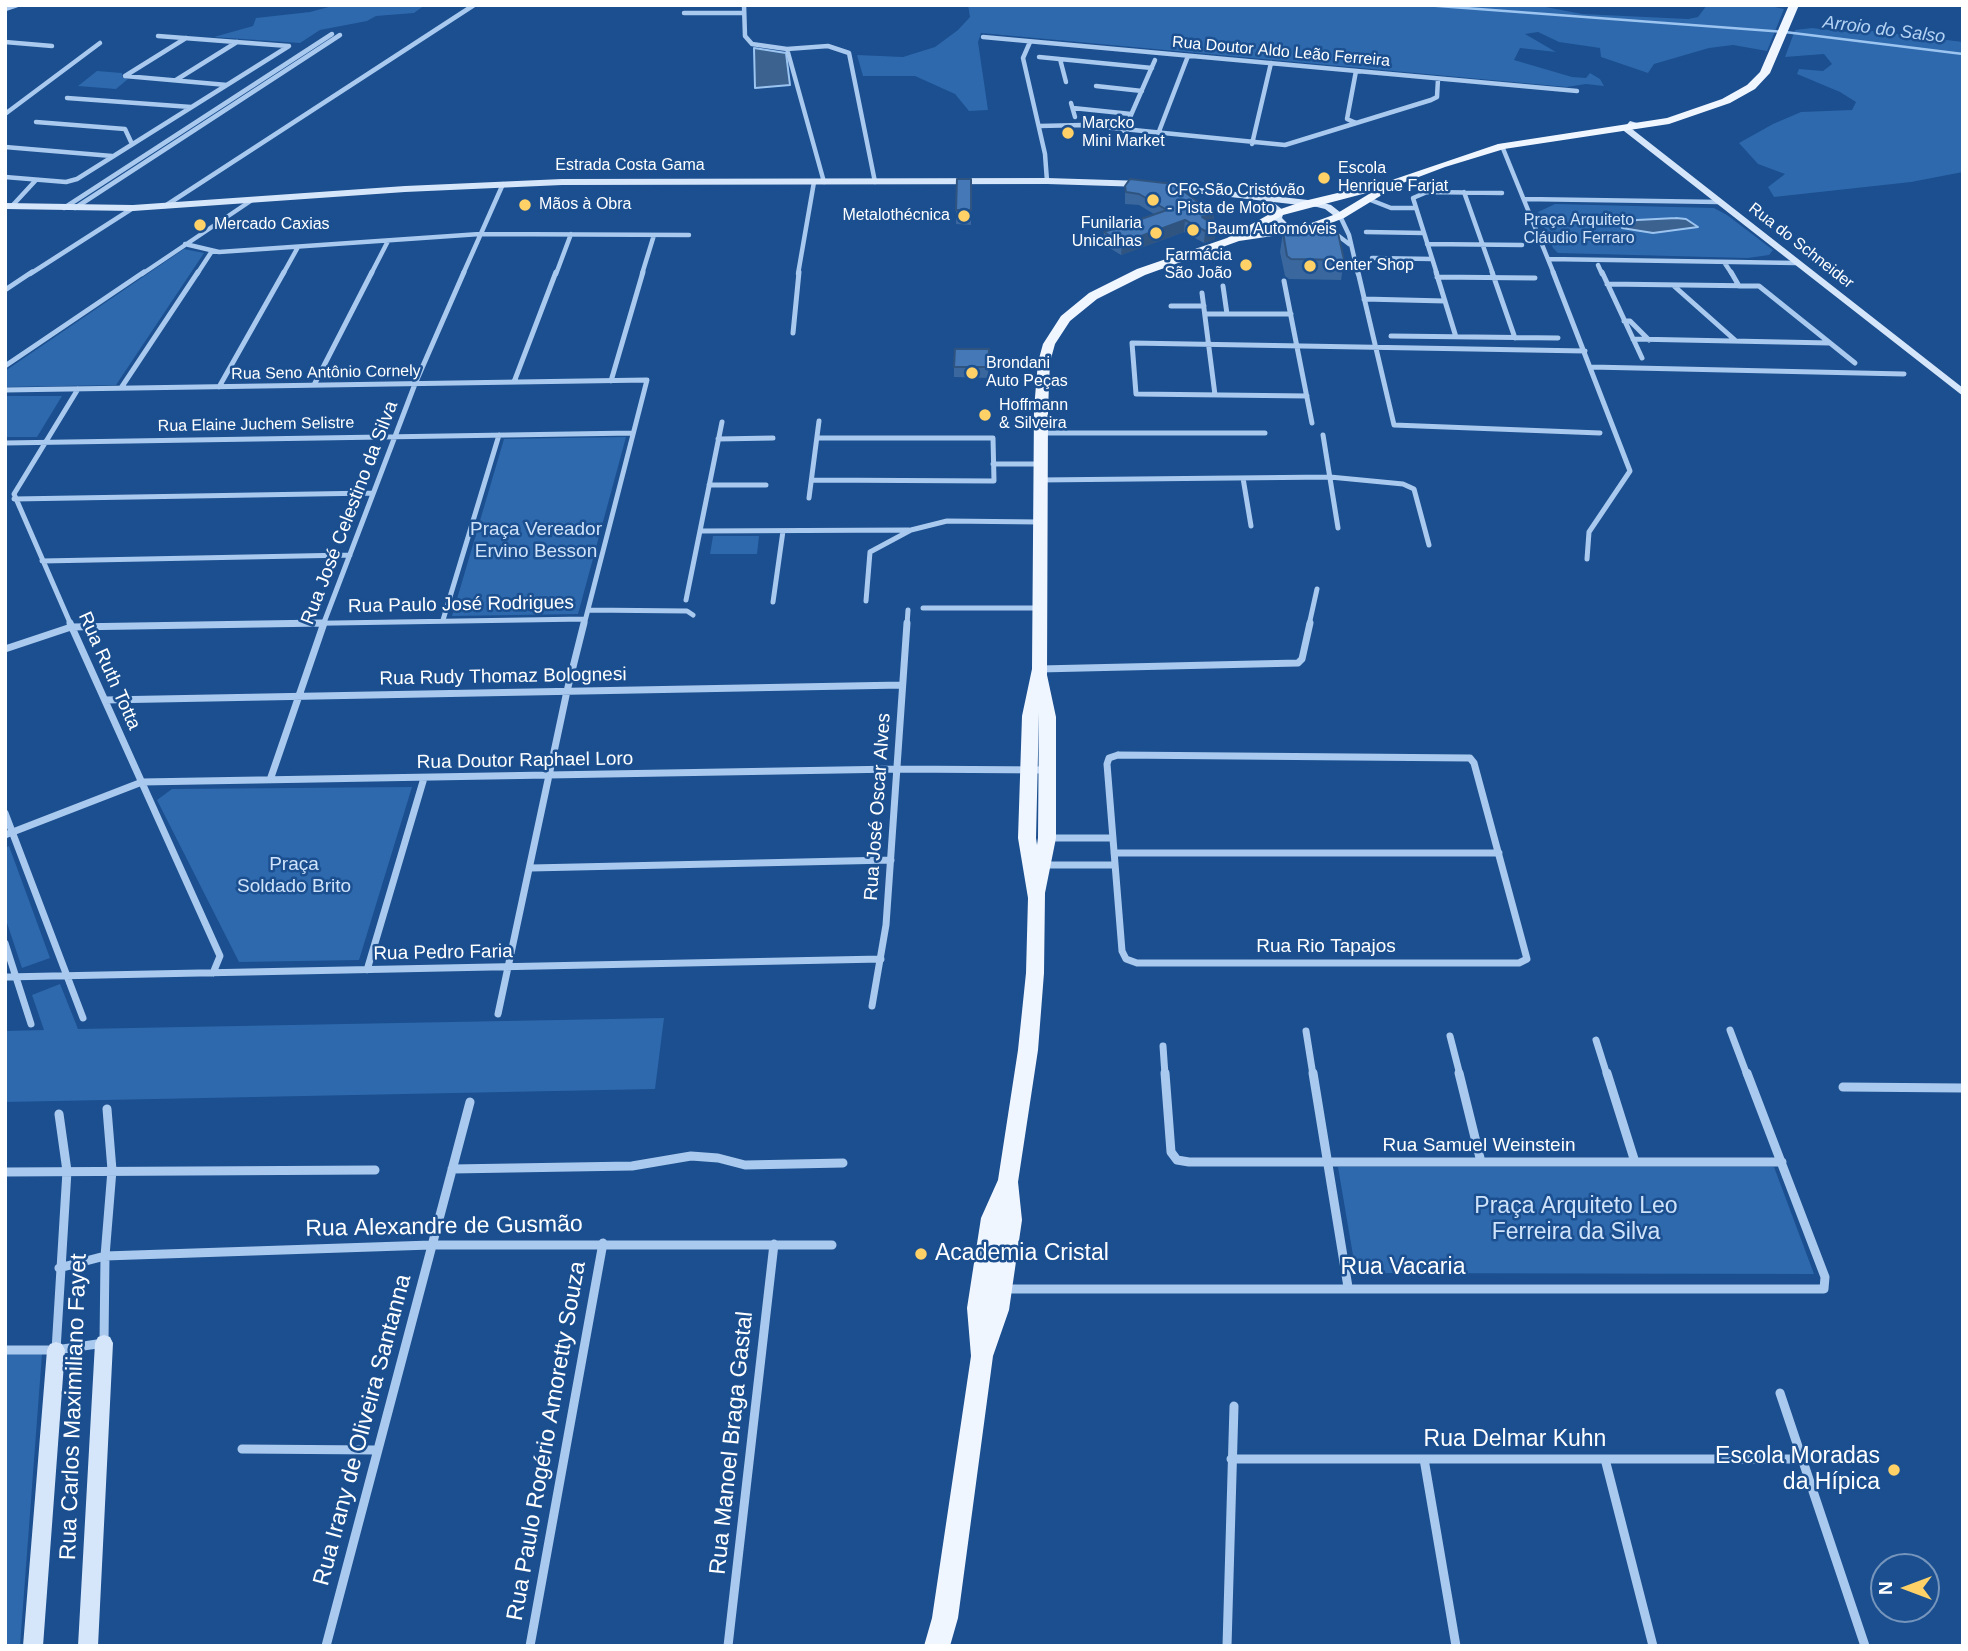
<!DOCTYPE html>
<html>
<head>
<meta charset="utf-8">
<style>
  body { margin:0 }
  #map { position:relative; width:1968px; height:1651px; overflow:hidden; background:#1b4f8f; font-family:Arial,sans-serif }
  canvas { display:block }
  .frame { position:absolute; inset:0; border:7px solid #fff; pointer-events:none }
  .north { position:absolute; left:1870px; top:1553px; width:70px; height:70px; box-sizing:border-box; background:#1b4f8f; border:2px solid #7695bc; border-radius:50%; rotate:270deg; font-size:19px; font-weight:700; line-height:28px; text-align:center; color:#fff }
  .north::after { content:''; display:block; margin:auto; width:24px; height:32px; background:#ffd166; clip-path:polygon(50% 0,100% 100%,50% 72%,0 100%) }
</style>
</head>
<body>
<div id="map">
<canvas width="1968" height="1651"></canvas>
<div class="frame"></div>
<div class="north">N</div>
</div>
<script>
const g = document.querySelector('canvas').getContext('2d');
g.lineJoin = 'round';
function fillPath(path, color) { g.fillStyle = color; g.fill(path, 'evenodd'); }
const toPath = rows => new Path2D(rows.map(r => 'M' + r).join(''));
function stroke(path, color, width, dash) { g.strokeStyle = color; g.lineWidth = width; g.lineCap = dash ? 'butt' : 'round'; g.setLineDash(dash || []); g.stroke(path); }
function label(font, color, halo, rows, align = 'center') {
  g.font = font + ' Arial,sans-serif'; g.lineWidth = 5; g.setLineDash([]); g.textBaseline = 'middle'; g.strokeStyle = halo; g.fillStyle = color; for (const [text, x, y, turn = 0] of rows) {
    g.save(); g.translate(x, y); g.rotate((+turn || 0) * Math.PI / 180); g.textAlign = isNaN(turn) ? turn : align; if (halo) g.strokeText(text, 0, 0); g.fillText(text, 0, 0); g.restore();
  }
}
const green = toPath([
  [336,5,425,5,414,13,376,16,367,21,320,30,300,43,214,37,253,26,256,18,310,12],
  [968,5,1535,5,1582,14,1688,19,1698,17,1707,5,1765,5,1784,9,1767,51,1733,45,1709,48,1654,64,1648,73,1601,57,1600,48,1559,42,1538,32,1525,34,1556,52,1520,48,1514,60,1572,77,1586,78,1590,73,1600,79,1604,86,1586,84,1567,87,981,33,978,42,988,110,969,111,955,94,915,76,863,76,857,55,903,57,935,47,958,30,970,17],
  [1812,28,1856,33,1864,30,1963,42,1963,172,1911,182,1774,197,1768,187,1785,174,1758,164,1739,143,1773,124,1801,112,1852,110,1856,102,1840,92,1797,74,1799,69,1823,71,1832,64,1824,54,1785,57,1795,30],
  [97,71,122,73,122,77,128,79,116,89,78,86],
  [1555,204,1714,208,1727,215,1773,250,1769,255,1748,258,1558,253,1553,248,1538,212],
  [184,249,204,253,116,385,5,387,5,371],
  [5,396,62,396,37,437,5,437],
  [626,437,578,614,452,616,504,439],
  [713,536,759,536,757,554,710,554],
  [412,787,359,960,239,962,157,800,172,789],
  [9,846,50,958,22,968,5,917,5,848],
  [60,984,78,1029,664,1018,655,1089,5,1102,5,1031,44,1030,32,995],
  [1338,1167,1774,1167,1814,1274,1356,1273],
  [5,1353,42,1354,20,1646,5,1646]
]);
const water = toPath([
  [754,48,786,53,790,85,755,88,754,48],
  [1676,218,1686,219,1698,227,1653,233,1622,228,1624,223,1637,220,1676,218]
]);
const stream = toPath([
  [1425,5,1785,32,1963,54]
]);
const streetFar3 = toPath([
  [744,5,745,36,752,44,787,49,828,46,849,53,875,182],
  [5,9,17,5],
  [684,13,744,13],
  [158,36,288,46],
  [983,37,1577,91],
  [186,38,125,76,227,85],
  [5,42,52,46],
  [1030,42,1023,58,1045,154,1047,181],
  [787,49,824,182],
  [1039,57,1152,68],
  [1060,59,1066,82],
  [1356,71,1347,119,1356,123],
  [176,80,237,42],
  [1096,86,1142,91],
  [67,98,191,107],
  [1071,103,1075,117],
  [1073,108,1131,114],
  [5,114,100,43],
  [36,122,125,129,132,144],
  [1039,126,1083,125,1285,145,1431,100,1437,97,1438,79],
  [1124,131,1155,60],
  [1158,134,1188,56],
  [1252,144,1271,63],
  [1502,146,1554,274],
  [5,147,112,156],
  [5,177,66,182,77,179,289,46],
  [1464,192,1493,274],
  [1368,199,1391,208,1416,208],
  [1524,199,1719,202],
  [12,206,36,180],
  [165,206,474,5],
  [64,208,332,34],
  [75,208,340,35],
  [1340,216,1349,235,1358,274],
  [1310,228,1332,231,1349,244],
  [1366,232,1424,233],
  [185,244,219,252,480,234,689,235],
  [1427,244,1522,245],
  [1372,258,1432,259],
  [1548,259,1796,263],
  [1724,262,1732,274],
  [1598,265,1602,274],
  [30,274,133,208],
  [142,274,252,200],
  [197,274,212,251],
  [283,274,298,247],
  [371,274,388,241],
  [463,274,503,184],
  [556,274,571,234],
  [642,274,654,235],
  [798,274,814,182],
  [1437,274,1413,198,1427,192,1502,193]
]);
const streetFar2 = toPath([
  [1358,272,1394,425,1600,433],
  [1436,272,1456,337],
  [1492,272,1515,338],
  [1553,272,1630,471,1589,532,1587,559],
  [1602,272,1642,358],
  [1731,272,1739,286],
  [1437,277,1535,278],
  [1284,281,1312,423],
  [1607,284,1759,286,1855,363],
  [1223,286,1227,314],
  [1674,286,1736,341],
  [5,290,32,272],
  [1202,293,1215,395],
  [1364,299,1445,301],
  [1171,306,1204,306],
  [1205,314,1291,314],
  [1624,321,1630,321,1649,340],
  [793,333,799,272],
  [1391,336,1558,338],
  [1633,339,1830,343],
  [5,366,144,272],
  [1591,367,1904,374],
  [611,381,643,272],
  [514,382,556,272],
  [314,385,372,272],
  [219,387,284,272],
  [121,388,198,272],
  [5,390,647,380,584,625],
  [1307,396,1136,394,1132,343,1585,351],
  [1041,433,1265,433],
  [1323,435,1338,528],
  [718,439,773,438],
  [5,443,633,433],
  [993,464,1040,464],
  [1243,478,1251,526],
  [812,480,994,481,993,438,817,438],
  [1040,480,1330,477,1403,484,1414,489,1429,545],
  [709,485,766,485],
  [809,498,819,421],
  [14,499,373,493],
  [700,531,909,530],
  [42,561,350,555],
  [686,600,722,422],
  [866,601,870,552,911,530,947,521,1040,522],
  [773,602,783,531],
  [923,608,1041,608],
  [588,610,687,611,693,615],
  [443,620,499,435],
  [71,625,14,494,78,389],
  [210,625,585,619],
  [323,625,415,384,464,272],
  [907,625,908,610],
  [1309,625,1317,589]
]);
const streetFar1 = toPath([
  [70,623,220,956,213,973],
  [5,649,71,627,323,623],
  [1040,669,1298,663,1302,659,1310,623],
  [105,700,902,685],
  [1118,755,1470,758,1474,763,1527,959,1519,963,1137,963,1126,959,1122,951,1107,764,1109,758,1118,755],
  [270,780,324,623],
  [5,813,83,1018],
  [5,835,142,782,897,769,1047,770],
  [1047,838,1113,838],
  [1114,853,1499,853],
  [1044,865,1115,865],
  [531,868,891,860],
  [5,943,31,1024],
  [367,970,424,778],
  [5,977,881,959],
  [872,1006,886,925,907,623],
  [498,1014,567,691,584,623],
  [1730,1030,1747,1075],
  [1306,1031,1313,1075],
  [1450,1036,1460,1075],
  [1596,1040,1607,1075],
  [1163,1046,1165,1075]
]);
const street = toPath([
  [1165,1073,1171,1152,1177,1160,1189,1162,1782,1162],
  [1313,1073,1348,1287],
  [1459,1073,1481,1162],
  [1607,1073,1635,1162],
  [1843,1087,1963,1088],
  [452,1169,632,1166,691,1156,718,1158,745,1165,843,1163],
  [5,1172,375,1170],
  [59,1268,105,1256,431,1245,832,1245],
  [1002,1289,1824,1289,1825,1277,1747,1073],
  [5,1350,56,1350,104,1343,105,1256,112,1170,107,1109],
  [56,1350,67,1171,59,1114],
  [1780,1393,1865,1646],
  [242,1449,376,1450],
  [1231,1459,1800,1459],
  [1424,1459,1456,1646],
  [1605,1459,1653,1646],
  [326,1646,470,1102],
  [530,1646,603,1243],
  [728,1646,774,1244],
  [1227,1646,1234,1406]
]);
const secondary = toPath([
  [1630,121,1637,123,1632,129,1963,388,1963,396,1624,131,1623,129,1630,121],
  [1047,178,1143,181,1147,184,1143,187,1047,184,562,185,405,192,133,211,5,209,5,203,133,205,405,186,562,179,1047,178],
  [1164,184,1317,201,1331,205,1345,216,1337,218,1325,209,1317,207,1161,189,1161,185,1164,184],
  [1273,202,1284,211,1282,218,1287,223,1309,225,1314,228,1309,231,1281,227,1272,219,1274,211,1268,205,1273,202],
  [104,1335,110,1337,113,1343,98,1646,78,1646,95,1343,98,1337,104,1335],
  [56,1342,62,1344,65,1350,43,1646,23,1646,47,1350,50,1344,56,1342]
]);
const primary = toPath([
  [1789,5,1799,5,1770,73,1755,89,1730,103,1669,124,1504,149,1445,167,1400,184,1344,218,1313,230,1239,241,1145,275,1097,299,1070,321,1055,344,1050,362,1048,409,1047,675,1056,717,1056,838,1045,893,1044,973,1038,1050,1018,1182,1022,1220,1009,1310,993,1356,958,1618,950,1646,924,1646,932,1618,971,1356,967,1308,981,1218,998,1180,1018,1050,1026,973,1028,898,1018,838,1022,716,1032,669,1034,409,1038,362,1043,344,1061,316,1089,293,1137,269,1227,238,1275,211,1304,201,1392,180,1498,144,1667,118,1722,99,1747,85,1760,72,1789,5],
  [1374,191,1336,214,1306,225,1251,234,1283,215,1374,191],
  [1039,712,1038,838,1037,845,1036,838,1039,712]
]);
const wall = toPath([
  [957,179,971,179,971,225,956,224],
  [1125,186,1182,190,1214,214,1213,225,1215,239,1204,243,1184,232,1121,255,1103,244,1104,232,1154,214,1139,205,1125,204],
  [1283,232,1344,260,1341,280,1289,279,1285,276,1280,252],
  [989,349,988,378,954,377,954,367]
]);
const shadedWall = toPath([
  [1214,214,1213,225,1202,217],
  [1185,220,1184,232,1121,255,1122,243],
  [1217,227,1215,239,1204,243,1205,231]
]);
const building = toPath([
  [957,179,971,179,971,210,956,210,957,179],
  [1130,179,1182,185,1182,190,1214,214,1202,217,1217,227,1205,231,1185,220,1122,243,1104,232,1167,210,1139,194,1126,192,1125,186,1130,179],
  [1283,232,1338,233,1344,260,1291,259,1287,256,1283,232],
  [955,349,989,349,988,367,954,367,955,349]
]);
const markers = [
  [1068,133,7,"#ffd166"],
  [1324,178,7,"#ffd166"],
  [1153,200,7,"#ffd166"],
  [525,205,7,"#ffd166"],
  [964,216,7,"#ffd166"],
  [200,225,7,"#ffd166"],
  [1193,230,7,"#ffd166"],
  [1156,233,7,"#ffd166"],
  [1246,265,7,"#ffd166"],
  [1310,266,7,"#ffd166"],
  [972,373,7,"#ffd166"],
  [985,415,7,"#ffd166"],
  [921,1254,7,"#ffd166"],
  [1894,1470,7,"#ffd166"]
];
const farStreetnames = [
  ["Rua Doutor Aldo Leão Ferreira",1281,52,5],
  ["Estrada Costa Gama",630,166],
  ["Rua do Schneider",1801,246,38],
  ["Rua Seno Antônio Cornely",326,373,-1],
  ["Rua Elaine Juchem Selistre",256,425,-1]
];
const farPoinames = [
  ["Marcko",1082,124],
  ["Mini Market",1082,142],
  ["Escola",1338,169],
  ["Henrique Farjat",1338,187],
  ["CFC São Cristóvão",1167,191],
  ["- Pista de Moto",1167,209],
  ["Mãos à Obra",539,205],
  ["Metalothécnica",950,216,"right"],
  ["Funilaria",1142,224,"right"],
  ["Unicalhas",1142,242,"right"],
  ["Mercado Caxias",214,225],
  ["Baum Automóveis",1207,230],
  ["Farmácia",1232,256,"right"],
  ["São João",1232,274,"right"],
  ["Center Shop",1324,266],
  ["Brondani",986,364],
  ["Auto Peças",986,382],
  ["Hoffmann",999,406],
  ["& Silveira",999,424]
];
const farParknames = [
  ["Praça Arquiteto",1579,221],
  ["Cláudio Ferraro",1579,239]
];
const farWaternames = [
  ["Arroio do Salso",1884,30,7]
];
const streetNames = [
  ["Rua José Celestino da Silva",350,513,-69],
  ["Rua Paulo José Rodrigues",461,605,-1],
  ["Rua Ruth Totta",109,671,66],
  ["Rua Rudy Thomaz Bolognesi",503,677,-1],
  ["Rua Doutor Raphael Loro",525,761,-1],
  ["Rua José Oscar Alves",878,807,-86],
  ["Rua Rio Tapajos",1326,947],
  ["Rua Pedro Faria",443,953,-1],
  ["Rua Samuel Weinstein",1479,1146]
];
const parkNames = [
  ["Praça Vereador",536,530],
  ["Ervino Besson",536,552],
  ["Praça",294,865],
  ["Soldado Brito",294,887]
];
const nearParknames = [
  ["Praça Arquiteto Leo",1576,1207],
  ["Ferreira da Silva",1576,1233]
];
const nearStreetnames = [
  ["Rua Alexandre de Gusmão",444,1227,-1],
  ["Rua Vacaria",1403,1268],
  ["Rua Carlos Maximiliano Fayet",74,1407,-88],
  ["Rua Irany de Oliveira Santanna",363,1430,-75],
  ["Rua Delmar Kuhn",1515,1440],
  ["Rua Paulo Rogério Amoretty Souza",547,1441,-80],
  ["Rua Manoel Braga Gastal",732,1443,-84]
];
const nearPoinames = [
  ["Academia Cristal",935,1254],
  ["Escola Moradas",1880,1457,"right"],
  ["da Hípica",1880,1483,"right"]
];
fillPath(green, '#2e69ad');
fillPath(water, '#3c6290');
stroke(water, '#9cc4f0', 2);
stroke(stream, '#9cc4f0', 2.5);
stroke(streetFar3, '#a9c9ee', 4.5);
stroke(streetFar2, '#a9c9ee', 5);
stroke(streetFar1, '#a9c9ee', 7);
stroke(street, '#a9c9ee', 9);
fillPath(secondary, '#d6e6fa');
fillPath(primary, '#f0f6ff');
fillPath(wall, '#3a679d');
fillPath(shadedWall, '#305480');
fillPath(building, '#4478b7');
stroke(building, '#305480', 2);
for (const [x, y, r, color] of markers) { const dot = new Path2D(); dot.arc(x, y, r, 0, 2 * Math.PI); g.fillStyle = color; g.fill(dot); stroke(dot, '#1b4f8f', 2.5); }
label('16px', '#fff', '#1b4f8f', farStreetnames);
label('16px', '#fff', '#1b4f8f', farPoinames, 'left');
label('16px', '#cfe3fa', '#1b4f8f', farParknames);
label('italic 18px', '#b5d3f5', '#1b4f8f', farWaternames);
label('19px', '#fff', '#1b4f8f', streetNames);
label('19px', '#cfe3fa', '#1b4f8f', parkNames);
label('23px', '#cfe3fa', '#1b4f8f', nearParknames);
label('23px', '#fff', '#1b4f8f', nearStreetnames);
label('23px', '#fff', '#1b4f8f', nearPoinames, 'left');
</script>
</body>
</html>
